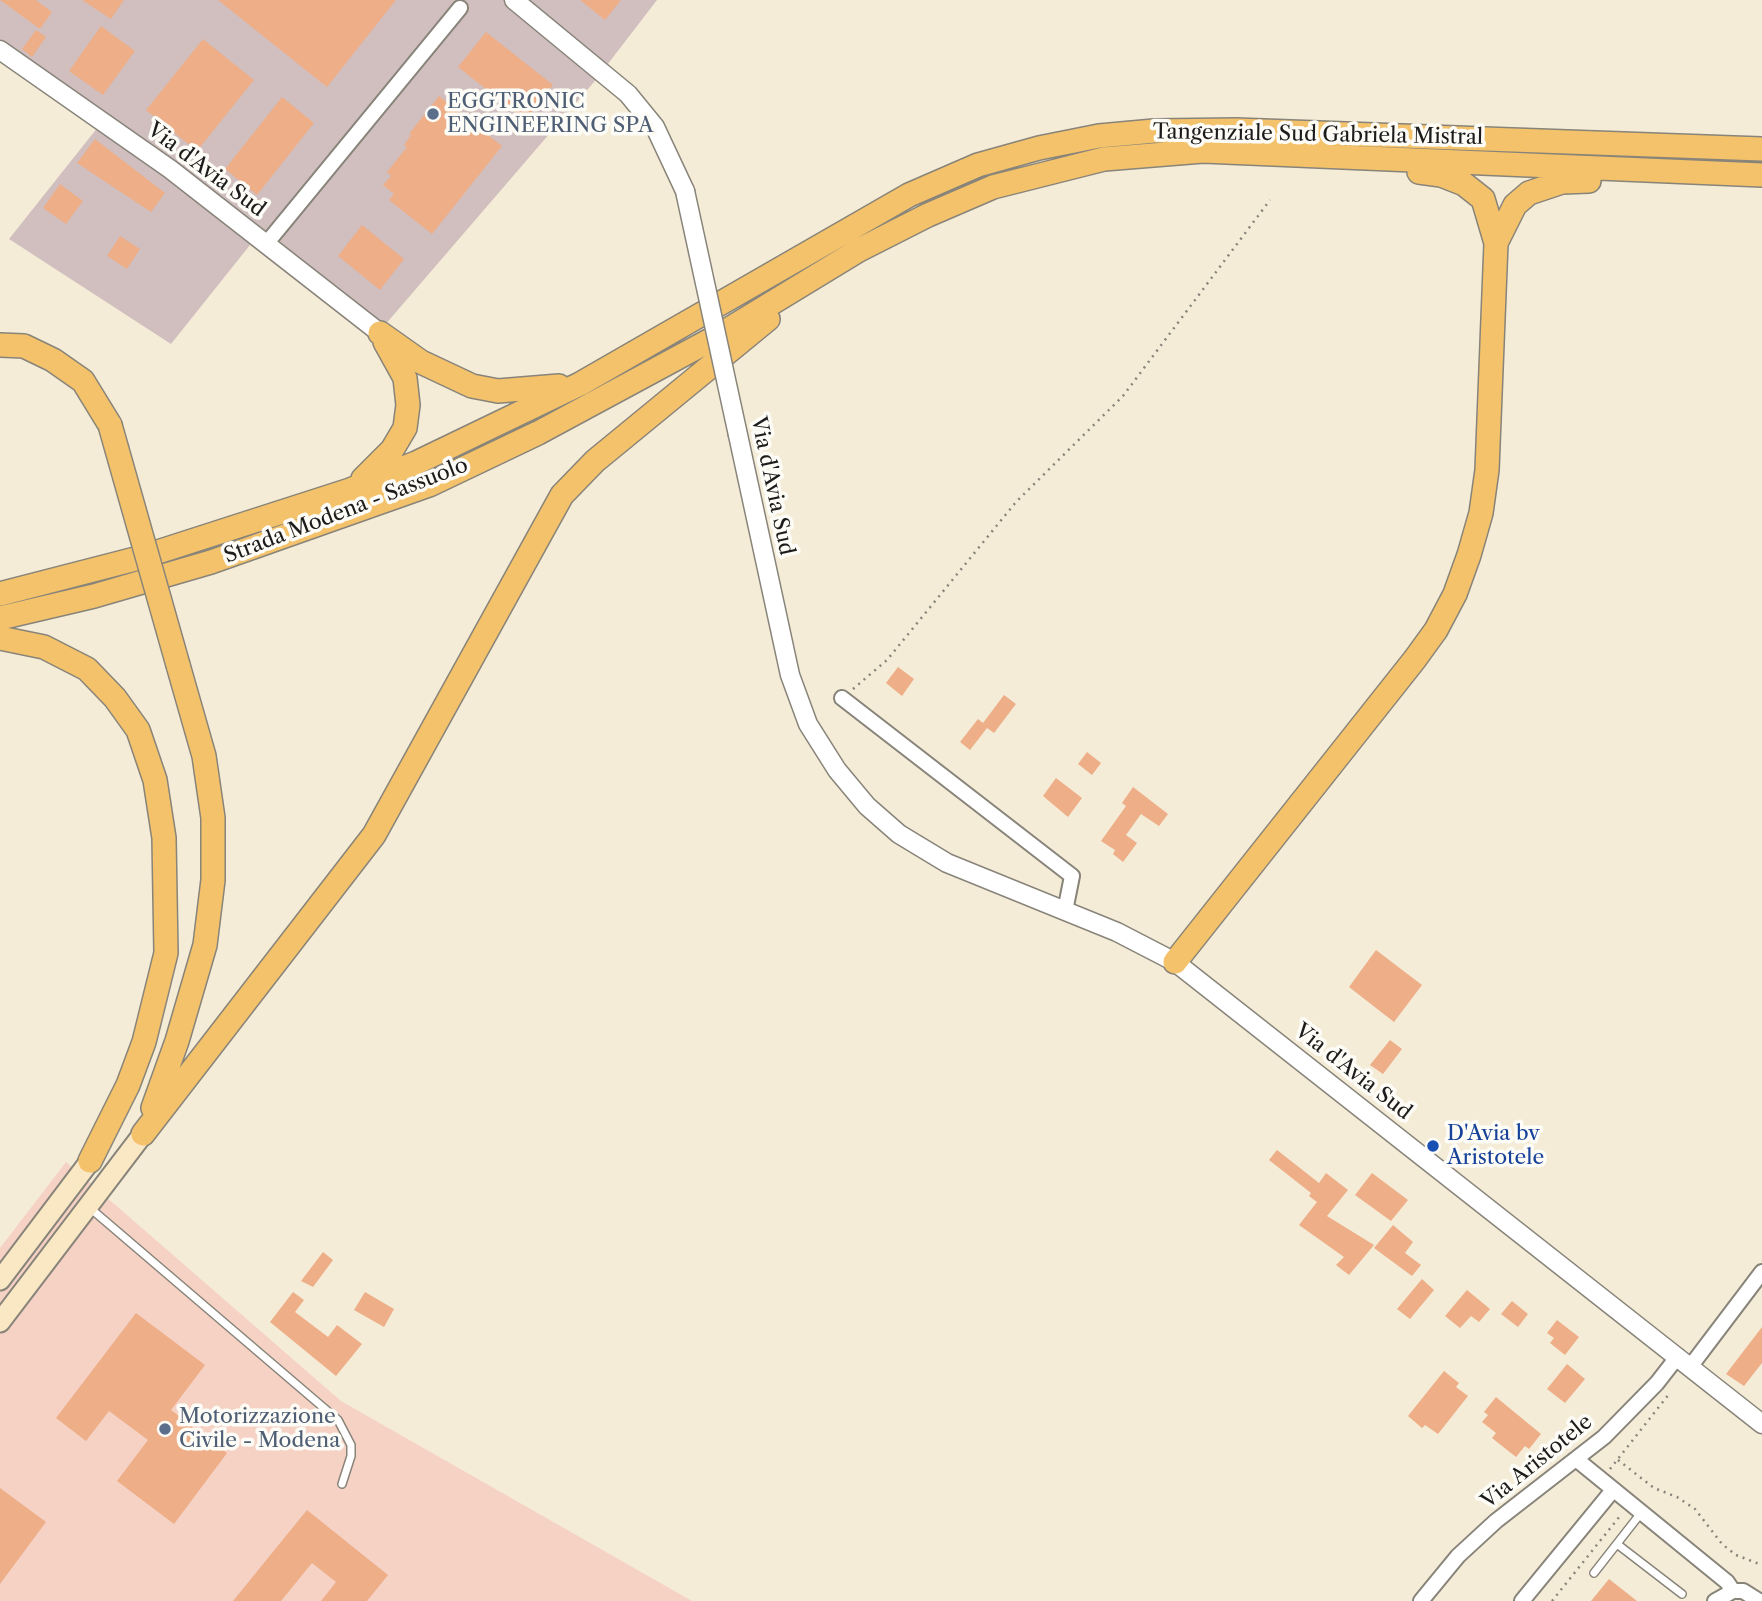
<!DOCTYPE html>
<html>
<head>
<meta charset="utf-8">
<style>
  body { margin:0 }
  canvas { display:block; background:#f4ecd7 }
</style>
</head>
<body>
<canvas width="1762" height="1601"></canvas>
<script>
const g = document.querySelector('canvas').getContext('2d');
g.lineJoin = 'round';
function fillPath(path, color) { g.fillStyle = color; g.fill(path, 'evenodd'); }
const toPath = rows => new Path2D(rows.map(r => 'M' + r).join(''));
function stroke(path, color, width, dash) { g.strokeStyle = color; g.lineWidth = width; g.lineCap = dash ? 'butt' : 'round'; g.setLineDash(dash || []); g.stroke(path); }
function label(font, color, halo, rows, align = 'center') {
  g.font = font + ' "Libre Caslon Text",serif'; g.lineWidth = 7; g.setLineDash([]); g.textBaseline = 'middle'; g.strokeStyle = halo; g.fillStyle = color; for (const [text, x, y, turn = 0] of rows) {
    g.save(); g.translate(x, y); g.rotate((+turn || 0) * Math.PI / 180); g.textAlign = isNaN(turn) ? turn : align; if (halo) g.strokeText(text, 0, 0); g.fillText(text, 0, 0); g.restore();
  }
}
const built = toPath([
  [66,1162,341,1401,692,1601,0,1601,0,1248]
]);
const industrial = toPath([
  [0,0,657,0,594,82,372,340,250,245,171,344,9,239,98,127,0,60]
]);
const building = toPath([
  [0,0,36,0,52,12,40,29],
  [82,0,124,0,111,19],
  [218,0,396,0,327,87],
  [580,0,621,0,605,20],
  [101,26,135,51,103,95,69,71],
  [36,30,46,37,32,57,22,49],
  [486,32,553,85,525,120,458,67],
  [203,39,254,80,197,151,146,110],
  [439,96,502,146,432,234,389,200,394,194,383,185,391,176,387,172,407,147,404,145,411,135,409,134],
  [282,97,314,123,257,195,225,169],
  [95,139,165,193,151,212,77,163],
  [60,184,83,201,66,224,43,208],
  [362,225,404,259,380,290,338,256],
  [120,236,140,249,127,269,107,256],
  [898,667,914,679,902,696,886,683],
  [1004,695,1016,704,994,733,987,728,970,750,960,742,978,719,983,723],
  [1087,752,1101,763,1092,775,1078,764],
  [1056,778,1082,798,1068,817,1043,796],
  [1133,787,1168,814,1159,826,1141,814,1126,835,1137,843,1123,862,1113,854,1115,850,1101,841,1126,806,1122,803],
  [1376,950,1422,985,1394,1022,1349,987],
  [1390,1040,1402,1049,1383,1074,1370,1065],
  [1277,1150,1319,1183,1326,1173,1348,1190,1327,1216,1374,1245,1349,1275,1336,1265,1344,1257,1299,1225,1317,1202,1309,1196,1311,1193,1269,1160],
  [1372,1173,1408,1200,1391,1221,1355,1195],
  [1393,1225,1413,1242,1405,1253,1421,1265,1412,1276,1374,1248],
  [323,1252,333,1260,313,1287,301,1281],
  [1422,1279,1434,1290,1410,1319,1397,1309],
  [1467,1290,1490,1309,1479,1322,1471,1316,1460,1328,1445,1316],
  [293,1292,304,1300,295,1312,328,1337,337,1325,362,1344,336,1376,270,1322],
  [365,1292,394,1309,384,1327,354,1310],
  [1512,1301,1528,1314,1518,1327,1501,1314],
  [136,1313,205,1365,171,1410,227,1453,174,1524,117,1481,148,1440,109,1411,86,1441,56,1418],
  [1557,1320,1579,1337,1565,1355,1550,1343,1554,1338,1547,1333],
  [1762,1327,1762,1363,1744,1386,1726,1374],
  [1567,1364,1585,1379,1565,1403,1547,1389],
  [1444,1371,1459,1383,1456,1387,1468,1396,1438,1434,1425,1425,1422,1428,1408,1416],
  [1496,1397,1541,1434,1529,1449,1525,1446,1516,1457,1492,1438,1496,1433,1482,1422,1488,1415,1484,1412],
  [0,1488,46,1522,0,1584],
  [307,1510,388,1575,367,1601,321,1601,336,1582,312,1563,281,1601,233,1601],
  [1609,1579,1637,1601,1591,1601]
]);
const path = toPath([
  [853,689,887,660,1016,502,1123,396,1270,200],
  [1618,1460,1654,1488,1677,1497,1695,1509,1722,1544,1736,1555,1762,1565],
  [1610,1469,1669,1394],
  [1552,1601,1620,1516]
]);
const service = toPath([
  [90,1208,338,1420,351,1445,351,1456,342,1484],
  [1617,1544,1682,1594],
  [1594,1573,1641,1513]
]);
const minor = toPath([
  [266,244,460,8],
  [842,698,1072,876,1065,911],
  [1690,1367,1762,1272],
  [1576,1459,1727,1582,1733,1591],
  [1421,1601,1458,1556,1496,1521,1604,1437,1657,1383,1678,1356],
  [1522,1601,1613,1490],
  [1715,1601,1733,1591,1743,1591,1759,1601]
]);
const tertiary = toPath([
  [514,0,628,94,655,127,685,191],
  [0,50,170,169,380,333],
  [738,435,790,675,808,724,837,770,867,806,899,834,947,863,1117,932,1175,962,1762,1424]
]);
const secondary = toPath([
  [0,1280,90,1161],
  [0,1322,143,1134]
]);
const trunk = toPath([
  [1496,243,1515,205,1529,193,1562,182,1589,181],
  [380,333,421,362,472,386,498,391,559,386],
  [0,345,24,346,53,360,83,381,110,425],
  [363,479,392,450,405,428,408,405,405,378,385,342],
  [0,594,139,558,350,490,416,463,580,384,909,195,978,165,1039,148,1099,136,1154,131,1236,130,1762,149],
  [0,618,94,596,211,562,429,485,538,433,716,337,859,250,928,215,993,187,1104,159,1203,151,1762,175],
  [0,638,44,647,87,669,115,698,138,730,155,780,164,838,166,953,144,1042,128,1085,90,1161],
  [1175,962,1415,659,1436,630,1455,594,1469,555,1481,513,1487,470,1496,243,1483,199,1464,184,1441,175,1419,172],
  [153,1108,177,1041,205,945,213,880,213,818,204,756,178,665],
  [143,1134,374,835,562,495,595,461,768,319]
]);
const tertiaryBridge = toPath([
  [685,191,738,435]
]);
const trunkBridge = toPath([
  [110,425,178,665]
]);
const markers = [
  [433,114,7,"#5c6f8a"],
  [1433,1146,7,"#1a4fb4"],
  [165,1429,7,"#5c6f8a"]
];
const serviceNames = [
  ["EGGTRONIC",447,102],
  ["ENGINEERING SPA",447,126],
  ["Motorizzazione",179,1417],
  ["Civile - Modena",179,1441]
];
const streetNames = [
  ["Tangenziale Sud Gabriela Mistral",1318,135,1],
  ["Via d'Avia Sud",206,170,37],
  ["Via d'Avia Sud",772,486,78],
  ["Strada Modena - Sassuolo",346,511,-21],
  ["Via d'Avia Sud",1353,1072,38],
  ["Via Aristotele",1537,1462,-39]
];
const transitNames = [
  ["D'Avia bv",1447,1134],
  ["Aristotele",1447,1158]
];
fillPath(built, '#f6d2c5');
fillPath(industrial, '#d1bfbf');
fillPath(building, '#edae88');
stroke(service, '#88847a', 10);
stroke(minor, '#88847a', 18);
stroke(tertiary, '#88847a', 21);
stroke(secondary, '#88847a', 23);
stroke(trunk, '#88847a', 26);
stroke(path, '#88847a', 2.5, [2, 5]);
stroke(service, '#fff', 7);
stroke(minor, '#fff', 14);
stroke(tertiary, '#fff', 18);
stroke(secondary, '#fae7c3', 19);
stroke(trunk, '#f3c26a', 23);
stroke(tertiaryBridge, '#88847a', 21, []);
stroke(trunkBridge, '#88847a', 26, []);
stroke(tertiaryBridge, '#fff', 18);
stroke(trunkBridge, '#f3c26a', 23);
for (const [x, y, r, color] of markers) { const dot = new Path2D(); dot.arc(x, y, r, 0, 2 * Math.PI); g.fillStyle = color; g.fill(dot); stroke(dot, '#fdfcf7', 2.5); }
label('21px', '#4e5e75', '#fdfcf7', serviceNames, 'left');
label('21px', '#1c1c1c', '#fdfcf7', streetNames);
label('21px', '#164399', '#fdfcf7', transitNames, 'left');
</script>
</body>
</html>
